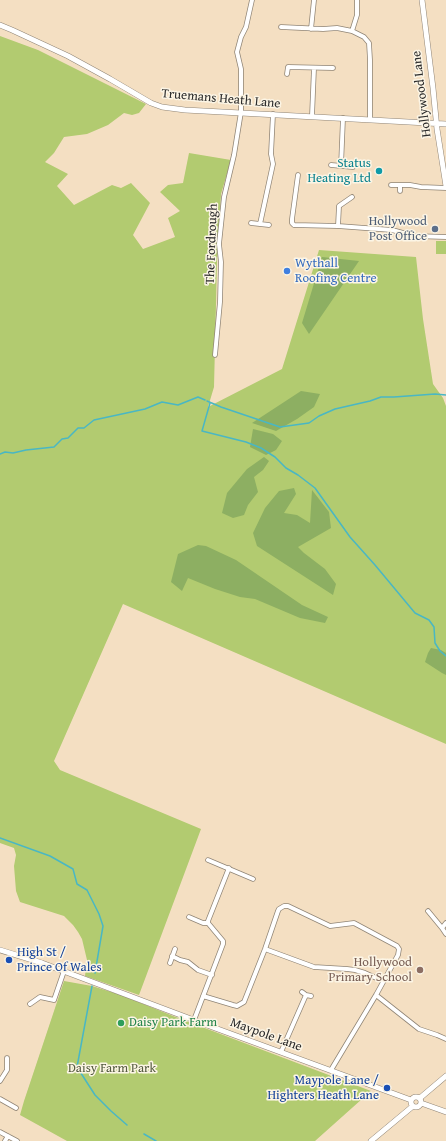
<!DOCTYPE html>
<html>
<head>
<meta charset="utf-8">
<style>
  body { margin:0 }
  canvas { display:block; background:#f4dfc2 }
</style>
</head>
<body>
<canvas width="446" height="1141"></canvas>
<script>
const g = document.querySelector('canvas').getContext('2d');
g.lineJoin = 'round';
function fillPath(path, color) { g.fillStyle = color; g.fill(path, 'evenodd'); }
const toPath = rows => new Path2D(rows.map(r => 'M' + r).join(''));
function stroke(path, color, width, dash) { g.strokeStyle = color; g.lineWidth = width; g.lineCap = dash ? 'butt' : 'round'; g.setLineDash(dash || []); g.stroke(path); }
function label(font, color, halo, rows, align = 'center') {
  g.font = font + ' "Gentium Book Plus",serif'; g.lineWidth = 3; g.setLineDash([]); g.textBaseline = 'middle'; g.strokeStyle = halo; g.fillStyle = color; for (const [text, x, y, turn = 0] of rows) {
    g.save(); g.translate(x, y); g.rotate((+turn || 0) * Math.PI / 180); g.textAlign = isNaN(turn) ? turn : align; if (halo) g.strokeText(text, 0, 0); g.fillText(text, 0, 0); g.restore();
  }
}
const green = toPath([
  [0,36,38,50,146,104,139,113,132,115,124,113,108,125,87,134,64,137,54,153,45,162,68,174,57,186,74,205,112,185,121,188,131,183,150,203,133,235,143,249,175,237,168,218,180,211,160,192,168,185,183,183,189,153,231,160,221,194,217,262,214,387,208,407,282,369,319,250,416,257,423,319,433,384,443,398,446,406,446,744,123,604,54,761,60,770,201,829,139,995,85,976,87,960,82,939,78,932,73,925,64,916,20,902,16,891,14,866,16,855,14,848,0,843],
  [436,241,446,241,446,254,436,254],
  [64,981,92,986,121,995,173,1016,371,1091,315,1141,67,1141,20,1115,24,1101]
]);
const forest = toPath([
  [322,257,359,261,309,334,302,323],
  [301,391,320,394,314,407,297,419,276,431,252,423],
  [253,429,273,434,282,441,276,450,266,455,250,447],
  [264,457,269,461,263,470,254,477,258,492,248,505,244,515,233,518,222,513,227,493,247,469],
  [294,488,296,494,284,513,297,515,310,523,312,490,329,512,331,528,298,547,304,553,325,569,336,584,333,595,257,546,253,533,265,508,279,491],
  [198,545,206,546,236,560,302,605,328,617,325,623,300,618,255,599,240,597,215,589,188,578,182,591,171,582,178,554],
  [431,648,441,650,446,653,446,675,442,673,425,662,428,653]
]);
const stream = toPath([
  [207,401,221,407,280,427,309,423,319,416,335,409,370,401,381,397,394,397,435,394,446,395],
  [210,403,202,431,246,442,261,448,275,457,286,468,298,475,315,488,350,537,375,565,415,613,429,620,434,627,435,643,440,651,446,656],
  [0,454,5,452,13,453,26,450,54,447,62,439,68,438,78,428,84,428,94,420,145,409,162,402,178,405,198,397,205,400],
  [0,838,50,856,73,869,77,884,87,890,99,914,103,926,95,973],
  [92,986,77,1067,95,1095,111,1111,127,1125],
  [144,1134,156,1141]
]);
const minor = toPath([
  [281,27,323,29,337,28,352,31,364,37,369,43,370,60,370,119],
  [311,29,314,0],
  [352,31,357,15,357,0],
  [287,74,288,67,333,68],
  [312,116,314,68],
  [331,165,353,167],
  [341,166,343,118],
  [298,175,292,219,292,223,294,225,338,226,392,230,414,236,446,237],
  [391,185,410,185,421,187,446,188],
  [400,191,400,185],
  [251,223,269,225],
  [260,224,273,164,271,154,273,114],
  [338,226,339,206,352,197],
  [215,355,220,302,221,262,219,244,224,197,234,155,241,112,241,69,237,52,241,37,246,27,252,0],
  [208,860,253,879],
  [428,911,442,928,446,934],
  [189,917,203,923,208,923],
  [442,928,446,923],
  [265,949,314,967,347,969,355,970,365,973,383,981],
  [172,956,180,960,188,962,198,970,212,975],
  [170,963,175,949],
  [302,992,306,995,311,996],
  [376,995,419,1029,437,1035,446,1039],
  [203,996,233,1005,237,1006,244,1002,265,949,278,911,279,909,284,906,288,906,330,926,354,923,397,946,399,949,398,955,376,995,331,1070],
  [30,1004,40,997,54,1000,64,971],
  [194,1020,223,944,223,941,208,923,208,921,229,868],
  [281,1052,306,995],
  [0,1081,7,1070,7,1058],
  [0,1099,16,1108],
  [0,1132,17,1141],
  [5,1141,8,1136]
]);
const tertiary = toPath([
  [422,0,433,88,437,129,446,186],
  [0,25,12,30,68,56,110,79,151,103,162,107,185,110,446,124],
  [0,950,42,963,215,1028,411,1100],
  '411 1102a5 5 0 1 1 10 0a5 5 0 1 1-10 0Z',
  [420,1098,446,1076],
  [421,1103,446,1112],
  [371,1141,413,1106]
]);
const markers = [
  [379,171,4,"#0f9aa8"],
  [435,229,4,"#5c6f8a"],
  [287,271,4,"#3f7fe0"],
  [9,960,4,"#1a4fb4"],
  [420,970,4,"#8d6e63"],
  [121,1023,4,"#2e9e5b"],
  [387,1088,4,"#1a4fb4"]
];
const streetNames = [
  ["Hollywood Lane",422,94,-97],
  ["Truemans Heath Lane",221,99,5],
  ["The Fordrough",212,244,-88],
  ["Maypole Lane",266,1035,20]
];
const cultureNames = [
  ["Status",371,164],
  ["Heating Ltd",371,179]
];
const serviceNames = [
  ["Hollywood",427,222],
  ["Post Office",427,237]
];
const shopNames = [
  ["Wythall",295,264],
  ["Roofing Centre",295,279]
];
const transitNames = [
  ["High St /",17,953],
  ["Prince Of Wales",17,968],
  ["Maypole Lane /",379,1081,"right"],
  ["Highters Heath Lane",379,1096,"right"]
];
const educationNames = [
  ["Hollywood",412,963],
  ["Primary School",412,978]
];
const leisureNames = [
  ["Daisy Park Farm",129,1023]
];
const parkNames = [
  ["Daisy Farm Park",112,1069]
];
fillPath(green, '#b2cb70');
fillPath(forest, '#8daf62');
stroke(stream, '#49b7c4', 1.5);
stroke(minor, '#908576', 5.5);
stroke(tertiary, '#908576', 6);
stroke(minor, '#fff', 4);
stroke(tertiary, '#fff', 5);
for (const [x, y, r, color] of markers) { const dot = new Path2D(); dot.arc(x, y, r, 0, 2 * Math.PI); g.fillStyle = color; g.fill(dot); stroke(dot, '#fcf5e5', 1.5); }
label('13px', '#2b2b2b', '#fcf5e5', streetNames);
label('13px', '#0d838f', '#fcf5e5', cultureNames, 'right');
label('13px', '#4e5e75', '#fcf5e5', serviceNames, 'right');
label('13px', '#366cbe', '#fcf5e5', shopNames, 'left');
label('13px', '#164399', '#fcf5e5', transitNames, 'left');
label('13px', '#785e54', '#fcf5e5', educationNames, 'right');
label('13px', '#27864d', '#fcf5e5', leisureNames, 'left');
label('13px', '#545b40', '#fcf5e5', parkNames);
</script>
</body>
</html>
